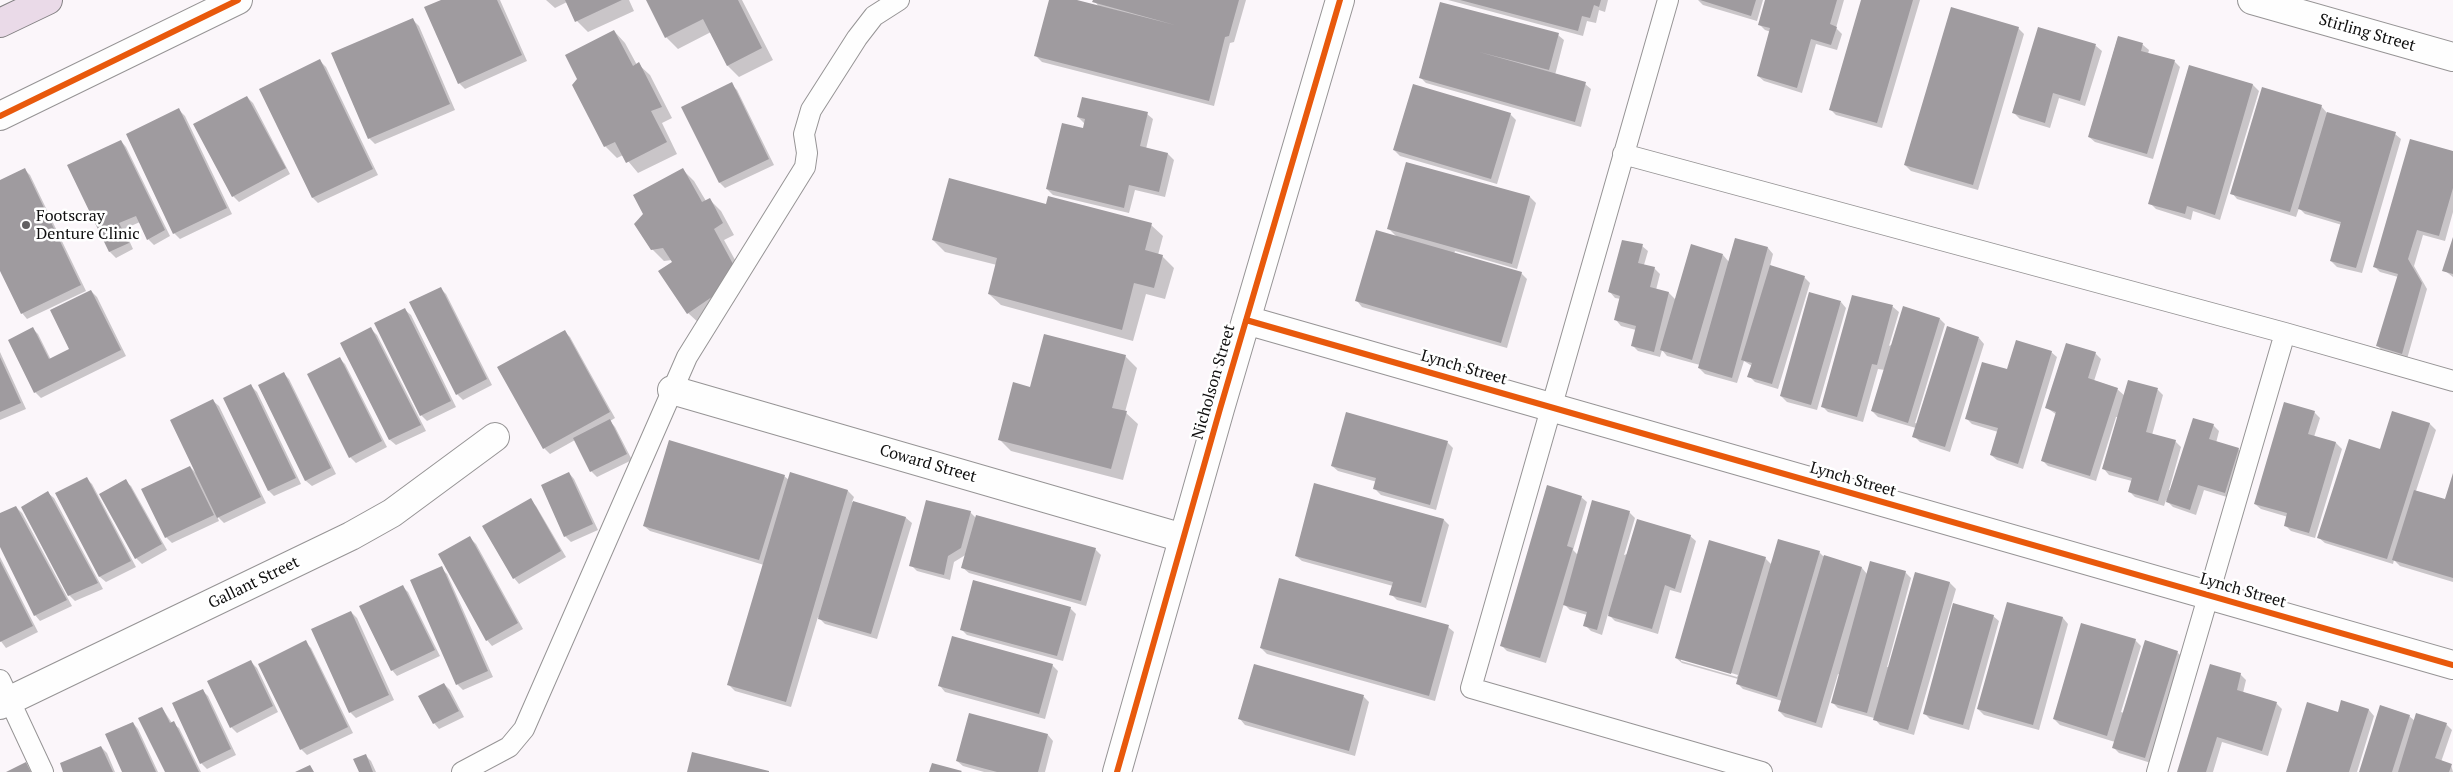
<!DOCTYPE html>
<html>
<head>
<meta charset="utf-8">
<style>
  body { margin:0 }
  canvas { display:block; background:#fbf6fa }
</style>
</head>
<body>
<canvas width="2453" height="772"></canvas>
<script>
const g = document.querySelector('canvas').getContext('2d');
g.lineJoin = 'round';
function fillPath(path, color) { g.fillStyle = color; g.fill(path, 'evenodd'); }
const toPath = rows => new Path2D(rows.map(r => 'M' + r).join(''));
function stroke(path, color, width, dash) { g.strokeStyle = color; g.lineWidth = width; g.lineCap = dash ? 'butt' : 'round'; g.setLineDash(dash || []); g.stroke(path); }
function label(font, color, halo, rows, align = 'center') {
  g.font = font + ' "PT Serif",serif'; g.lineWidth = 5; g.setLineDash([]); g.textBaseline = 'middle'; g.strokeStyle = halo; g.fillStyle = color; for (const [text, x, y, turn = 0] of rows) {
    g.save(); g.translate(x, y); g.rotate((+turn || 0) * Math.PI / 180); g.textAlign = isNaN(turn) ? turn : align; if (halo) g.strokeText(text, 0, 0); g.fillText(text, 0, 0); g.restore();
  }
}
const shadow = toPath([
  [444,0,500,0,527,61,465,89,459,83],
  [546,0,629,0,634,11,588,32,577,21,567,2,555,8],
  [647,0,742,0,773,60,739,77,728,66,711,32,678,49,666,37],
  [1050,0,1072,0,1099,7,1094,0,1246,0,1234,42,1230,43,1214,106,1042,62,1036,56],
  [1448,0,1608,0,1605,12,1599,10,1596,23,1587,21,1583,36],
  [1698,0,1763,0,1757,21,1703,5],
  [1766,0,1844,0,1836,28,1842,34,1837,50,1816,44,1802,93,1764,81,1758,76,1771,32,1765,30,1759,24],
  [1863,0,1920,0,1882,128,1836,115,1830,109],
  [1441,4,1558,35,1564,40,1555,75,1585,84,1591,89,1581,127,1426,83,1420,77],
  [413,20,419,26,455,110,375,144,369,138],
  [2018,28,2024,34,1978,190,1911,171,1905,165],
  [2039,29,2096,46,2102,51,2085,106,2059,98,2050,128,2020,119,2014,113],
  [614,31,625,43,637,65,638,64,650,75,672,118,662,123,677,154,638,173,623,155,617,158,605,146],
  [2118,37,2143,45,2149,50,2148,54,2174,61,2180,67,2153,159,2095,142,2089,137],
  [320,61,326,67,378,175,318,203,313,198],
  [2190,66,2253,85,2259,91,2220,220,2193,211,2191,220,2156,209,2150,203],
  [731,84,737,90,774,165,725,188,720,183],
  [247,97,253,103,290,174,239,202,233,196],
  [2321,106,2327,113,2395,134,2401,139,2362,273,2337,267,2331,261,2342,225,2305,214,2299,208,2296,217,2237,199,2232,193],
  [179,110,185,116,232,214,180,239,174,233],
  [1147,114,1153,119,1146,149,1168,154,1174,160,1165,197,1135,190,1129,213,1053,195,1047,189,1084,130,1084,123,1078,117],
  [1510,114,1516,120,1497,184,1400,156,1394,150],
  [121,141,126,147,170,236,154,245,148,239,140,222,124,229,133,249,116,258,110,252,69,166],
  [2453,152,2453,212,2445,241,2423,235,2414,266,2427,289,2407,359,2383,352,2378,346,2398,277,2380,272,2374,266],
  [1407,163,1530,197,1536,203,1517,269,1455,251,1454,254,1521,273,1527,279,1507,348,1362,307,1357,301,1397,237,1389,229],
  [24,169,30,175,86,291,27,319,22,313,0,268,0,181],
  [682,169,694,181,706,201,710,200,721,211,734,235,724,240,744,276,734,302,700,324,688,313,673,263,672,260,664,261,652,249],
  [1047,206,1151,225,1163,236,1158,255,1162,256,1174,268,1165,299,1146,294,1133,341,1001,305,989,294,997,265,945,252,933,240],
  [2453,239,2453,277,2444,270],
  [1642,246,1648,251,1644,265,1654,268,1660,274,1656,290,1669,293,1676,300,1723,255,1729,262,1768,248,1773,254,1770,266,1804,277,1810,283,1778,389,1755,382,1749,376,1752,366,1744,361,1737,383,1705,374,1699,368,1700,365,1667,356,1662,350,1660,357,1638,351,1632,345,1636,330,1621,326,1616,320,1621,299,1615,298,1610,292],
  [440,288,446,294,492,385,463,400,457,394],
  [91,291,97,297,126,356,41,398,35,392,33,329,38,334,51,360,71,349],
  [1853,296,1893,307,1899,312,1889,346,1940,319,1945,324,1915,423,1918,424,1979,338,1984,344,1950,452,1920,442,1914,436,1916,428,1878,417,1872,411,1885,370,1878,369,1863,422,1828,412,1823,407],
  [1841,302,1846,308,1817,410,1787,402,1781,396],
  [405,310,411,315,456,407,427,421,421,415],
  [371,329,377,335,426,431,396,445,390,440,341,344],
  [564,331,570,337,615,418,610,421,615,427,632,460,597,477,591,471,575,440,550,454,544,448],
  [0,352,26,409,0,420],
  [2051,352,2057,357,2023,469,1997,460,1991,455,1998,432,1972,424,1966,418,2008,371],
  [2095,353,2101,359,2094,381,2117,389,2125,396,2129,382,2158,390,2163,395,2152,435,2175,441,2181,447,2169,490,2171,490,2213,425,2219,431,2216,443,2238,449,2244,455,2230,498,2204,490,2196,515,2173,507,2166,500,2164,506,2135,497,2129,491,2132,481,2109,475,2104,469,2119,417,2116,417,2096,481,2048,466,2042,460,2057,415,2047,408],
  [1125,356,1137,368,1125,412,1138,424,1123,480,1011,451,1000,440,1031,388],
  [340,359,345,364,387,447,356,463,350,457],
  [284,374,289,379,336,474,312,486,306,481,259,386],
  [251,386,257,392,301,484,274,496,269,491],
  [213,401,219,406,266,503,224,523,217,516,219,521,172,543,166,537,190,467,197,474],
  [2314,412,2320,418,2314,437,2336,443,2342,449,2315,538,2291,531,2285,525,2288,517,2261,509,2255,504],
  [2393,412,2430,424,2436,430,2416,491,2445,500,2453,476,2453,582,2400,566,2394,560,2393,564,2325,543,2319,538,2381,450],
  [1447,442,1453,448,1436,510,1381,495,1375,489,1377,482,1338,471,1332,466],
  [569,473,574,479,598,530,571,542,565,536,542,486],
  [791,474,848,491,854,497,852,502,906,518,912,523,877,639,825,624,818,617,791,707,735,691,729,685,764,565,650,531,644,526,784,476,789,480],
  [87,479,92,484,136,567,106,582,100,577,56,494],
  [125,481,131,486,167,550,142,564,136,558],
  [48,493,54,498,103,589,75,601,69,595],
  [1581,497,1587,502,1573,550,1578,555,1629,512,1635,518,1624,555,1690,536,1696,541,1681,593,1670,590,1658,634,1615,621,1608,614,1602,635,1591,631,1585,625,1587,615,1570,610,1564,604,1546,663,1507,651,1501,645],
  [530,500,536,506,566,557,519,584,514,578],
  [16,507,22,513,72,606,40,621,35,615,0,544,0,515],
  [970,512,976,518,1095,549,1101,555,1086,606,969,573,963,568,967,554,954,562,950,580,917,571,911,565],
  [1444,520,1449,525,1426,608,1397,600,1391,594,1393,586,1302,561,1296,556],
  [470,538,476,544,523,629,492,646,487,640],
  [1819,552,1823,556,1862,568,1867,574,1905,572,1911,578,1887,667,1889,667,1916,574,1950,583,1956,589,1914,735,1880,725,1874,718,1838,708,1832,702,1840,675,1838,674,1822,728,1785,717,1779,711,1782,701,1743,689,1737,683,1738,679,1682,663,1676,658,1765,558,1772,565],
  [1681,658,1738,675,1737,677,1681,661],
  [0,557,38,632,6,648,0,640],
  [441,568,447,574,493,677,463,690,457,684],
  [402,586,408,592,440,656,397,676,392,670],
  [2008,603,2063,618,2068,624,2039,730,1984,715,1978,709],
  [1070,608,1076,614,1063,661,967,635,961,629],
  [351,612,357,618,394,700,356,718,350,712],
  [1993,616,1999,621,1969,730,1930,719,1924,713],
  [1448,627,1454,632,1435,701,1267,654,1261,648],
  [2135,640,2141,646,2121,712,2124,713,2177,652,2183,658,2151,763,2119,753,2113,747,2115,742,2060,725,2054,719],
  [305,642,311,648,353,733,307,755,301,749],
  [251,662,257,668,278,712,237,733,231,727],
  [1052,665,1058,671,1045,719,945,692,940,686],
  [1255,666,1364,697,1369,702,1355,756,1245,725,1240,719],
  [2240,674,2246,680,2243,693,2276,703,2282,709,2268,756,2222,742,2213,772,2179,772],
  [444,684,450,690,464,717,439,729,434,723],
  [203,691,208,696,236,755,207,769,201,763],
  [2342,702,2369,710,2374,716,2357,772,2287,772,2339,713],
  [162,708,172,723,179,728,201,772,166,772],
  [2409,716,2415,721,2446,724,2452,730,2441,762,2451,765,2453,772,2360,772],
  [133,723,138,729,158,772,124,772],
  [1048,735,1053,741,1045,772,984,772,963,766,957,761],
  [101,747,107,753,115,772,65,772],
  [365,755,371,761,376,772,360,772]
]);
const building = toPath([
  [441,0,497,0,522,55,458,84,424,7],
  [565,0,622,0,575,22],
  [646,0,738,0,762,48,727,66,703,19,665,38],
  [1049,0,1077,0,1175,25,1092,2,1093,0,1239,0,1229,36,1225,37,1209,101,1034,56],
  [1460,0,1601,0,1599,7,1594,5,1590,18,1582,16,1578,31],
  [1700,0,1756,0,1751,16],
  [1765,0,1837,0,1830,24,1837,27,1831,45,1811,39,1797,88,1757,76,1770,28,1758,25],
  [1861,0,1913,0,1877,123,1829,110],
  [1440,2,1559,33,1549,70,1479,52,1586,82,1575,122,1419,78],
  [1951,7,2019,27,1973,185,1904,165],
  [413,18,450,104,368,139,331,53],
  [2038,27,2096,44,2080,101,2053,93,2045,123,2012,113],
  [614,30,633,66,639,62,662,107,651,111,667,142,626,163,615,142,604,147,572,85,577,79,565,55],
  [2118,36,2143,43,2141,51,2175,60,2147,154,2088,137],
  [320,59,373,169,312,198,259,89],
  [2189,65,2253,84,2215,215,2187,206,2185,214,2148,204],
  [732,82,769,159,719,183,681,107],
  [1413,84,1511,113,1491,179,1393,150],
  [2262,87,2322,105,2290,212,2230,194],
  [247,96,286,168,232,197,193,124],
  [1082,97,1148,112,1140,146,1168,153,1159,192,1129,185,1124,208,1046,189,1062,123,1083,128,1085,119,1077,117],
  [179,108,227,208,173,234,126,134],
  [2327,112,2396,132,2356,268,2330,261,2341,222,2298,209],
  [2410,139,2453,151,2453,188,2439,236,2417,230,2408,259,2422,283,2402,354,2376,346,2398,274,2373,267],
  [121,140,165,230,147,240,136,216,119,223,129,243,109,252,67,165],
  [1406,162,1530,196,1512,264,1387,229],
  [25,168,81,285,21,314,0,271,0,180],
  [683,168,702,202,710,198,723,223,714,229,733,264,722,290,687,314,658,271,672,262,663,248,651,250,634,224,643,214,633,195],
  [949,178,1046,204,1048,196,1152,223,1145,250,1163,255,1154,288,1134,283,1122,330,988,294,997,258,932,240],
  [1376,230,1522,272,1501,343,1355,301],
  [2453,237,2453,274,2442,271],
  [1735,238,1768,247,1732,378,1698,368],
  [1622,240,1643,244,1638,263,1655,267,1650,287,1669,292,1654,352,1631,346,1636,326,1614,320,1620,296,1608,292],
  [1691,244,1723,254,1692,360,1660,350],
  [1770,265,1805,276,1772,384,1747,377,1752,363,1741,360],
  [441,287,487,379,456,395,409,302],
  [91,290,121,350,34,393,8,340,33,327,49,359,69,349,50,310],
  [1809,292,1841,301,1811,405,1780,396],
  [1852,295,1893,305,1877,365,1872,364,1857,417,1821,407],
  [1903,306,1940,318,1908,423,1871,411],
  [405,308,451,401,420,416,374,323],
  [1947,326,1979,337,1945,447,1912,437],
  [371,327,421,425,389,440,340,343],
  [565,330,610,412,543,449,497,367],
  [1044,334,1126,355,1112,408,1127,411,1111,469,998,440,1013,382,1030,387],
  [2016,340,2052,351,2018,464,1990,455,1998,428,1965,419,1982,362,2007,369],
  [2066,343,2096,352,2088,378,2118,388,2090,476,2041,461,2056,412,2045,408],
  [0,357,21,403,0,412],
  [340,357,382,441,349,458,307,374],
  [284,372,331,468,305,481,258,385],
  [2128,380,2158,388,2146,432,2176,440,2158,501,2128,492,2132,478,2102,469],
  [251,384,296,478,268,491,223,398],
  [213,399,261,497,217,518,170,420],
  [2284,402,2315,411,2308,434,2336,442,2309,533,2284,526,2287,513,2254,504],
  [2392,411,2430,423,2387,559,2317,538,2349,439,2380,449],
  [1346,412,1448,441,1430,505,1373,489,1376,478,1331,466],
  [2193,418,2214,424,2209,439,2239,448,2225,493,2198,485,2190,510,2166,502],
  [610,419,627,454,590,472,573,438],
  [669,440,785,475,759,560,643,526],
  [190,466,214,515,165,538,141,489],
  [569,472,593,524,564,537,541,485],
  [790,472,848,490,786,702,727,685],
  [2453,473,2453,578,2392,560,2414,490,2445,499],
  [87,477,131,561,99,577,55,493],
  [126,479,162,544,135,559,99,494],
  [1314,483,1444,519,1421,603,1389,595,1393,582,1295,556],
  [1547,485,1582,496,1567,546,1573,548,1540,658,1500,646],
  [48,491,98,583,68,596,21,507],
  [531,498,561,551,513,579,482,526],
  [926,500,971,511,961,548,948,556,944,575,909,566],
  [1592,500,1630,511,1597,630,1583,626,1587,612,1563,605],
  [853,501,906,517,871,634,818,619],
  [16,506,67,600,34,616,0,547,0,513],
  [976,515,1096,548,1081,601,961,568],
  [1637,519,1691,535,1675,589,1665,585,1652,629,1608,616],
  [470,536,518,623,486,641,438,554],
  [1778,539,1820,551,1777,697,1736,684],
  [1709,540,1766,557,1731,674,1675,658],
  [1824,555,1862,567,1816,723,1778,711],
  [0,561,33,626,0,642],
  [1870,561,1906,571,1867,713,1831,703],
  [442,566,488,671,456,685,410,580],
  [1915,572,1950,582,1908,730,1873,720],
  [1279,578,1449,625,1429,696,1260,648],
  [973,580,1071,607,1057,656,960,630],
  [403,585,435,650,391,671,359,606],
  [2007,602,2063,617,2033,725,1977,709],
  [1953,603,1994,615,1963,725,1923,714],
  [351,611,389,695,349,713,311,629],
  [2081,623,2136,639,2107,736,2053,719],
  [952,636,1053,664,1039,714,938,686],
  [306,640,348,727,300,750,258,664],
  [2145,640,2178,651,2145,758,2112,748],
  [251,660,273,706,230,728,207,681],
  [1254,664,1364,695,1349,751,1238,719],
  [2210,664,2241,673,2237,690,2277,702,2262,751,2217,737,2206,772,2177,772],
  [444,683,459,711,433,724,418,696],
  [203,689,231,749,200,764,172,703],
  [2341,700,2369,709,2349,772,2286,772,2307,702,2338,712],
  [2380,705,2410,715,2392,772,2359,772],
  [162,707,170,723,174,721,199,772,165,772,138,718],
  [969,713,1048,734,1038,772,997,772,956,761],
  [2416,713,2447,723,2435,758,2452,764,2449,772,2398,772],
  [133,722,156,772,122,772,105,734],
  [101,746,113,772,63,772,60,763],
  [692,752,769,771,769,772,687,772],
  [366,754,373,772,359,772,353,759],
  [26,762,31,772,6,772],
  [932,763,962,771,961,772,929,772],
  [310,765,314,772,295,772]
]);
const service = toPath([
  [1668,0,1471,688,1762,772],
  [1623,154,2285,333,2453,381],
  [0,680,43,772],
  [462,772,509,747,524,729,687,357,805,167,807,153,804,134,811,110,857,38,874,16,899,0],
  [2157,772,2285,333]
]);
const minor = toPath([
  [2252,0,2453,57],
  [0,116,238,0],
  [1246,320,2453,665],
  [672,390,1183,538],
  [0,705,351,536,392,513,495,437],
  [1117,772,1220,409,1340,0]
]);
const trunk = toPath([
  [0,23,48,0]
]);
const cycleway = toPath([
  [0,116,238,0],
  [1246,320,2453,665],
  [1117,772,1220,409,1340,0]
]);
const markers = [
  [26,225,5,"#626062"]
];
const streetNames = [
  ["Stirling Street",2367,33,16],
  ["Lynch Street",1464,368,16],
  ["Nicholson Street",1214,382,-74],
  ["Coward Street",928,464,16],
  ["Lynch Street",1853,480,16],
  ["Gallant Street",254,583,-26],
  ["Lynch Street",2243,591,16]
];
const poiNames = [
  ["Footscray",36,216],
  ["Denture Clinic",36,234]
];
fillPath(shadow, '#0003');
fillPath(building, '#9f9b9f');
stroke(service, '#969495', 22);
stroke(minor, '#969495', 30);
stroke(trunk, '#838183', 30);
stroke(service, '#fefefe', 20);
stroke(minor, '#fefefe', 28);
stroke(trunk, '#eadae8', 28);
stroke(cycleway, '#e8590c', 6);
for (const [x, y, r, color] of markers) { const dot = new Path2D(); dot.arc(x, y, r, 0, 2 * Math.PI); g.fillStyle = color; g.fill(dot); stroke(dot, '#fff', 2); }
label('16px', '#101010', '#fff', streetNames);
label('16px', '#101010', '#fff', poiNames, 'left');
</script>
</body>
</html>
